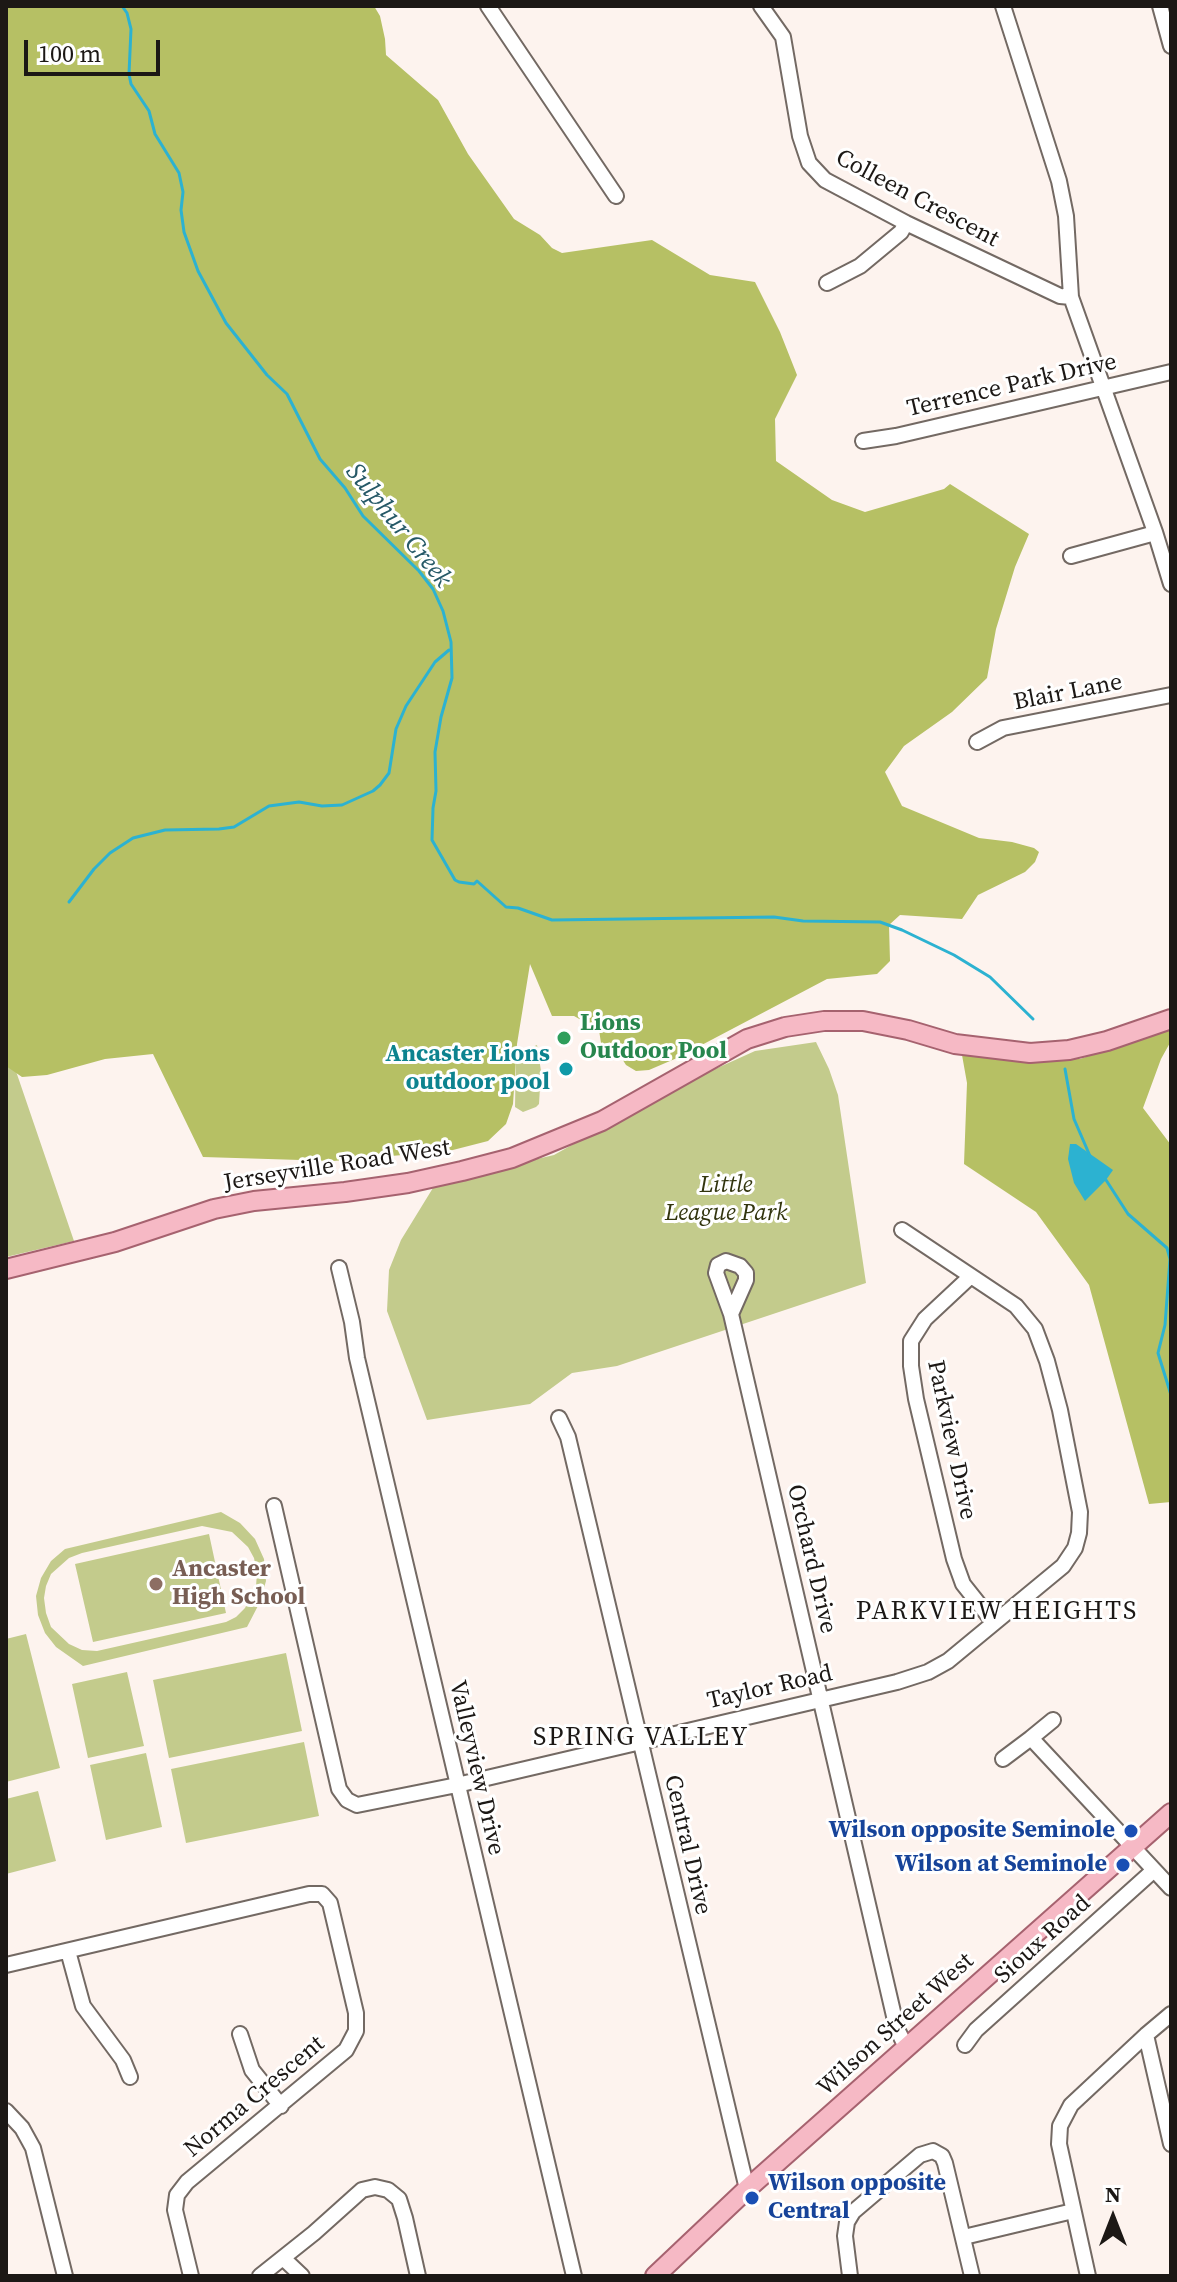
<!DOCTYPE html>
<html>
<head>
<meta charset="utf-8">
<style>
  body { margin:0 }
  #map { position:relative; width:1177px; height:2282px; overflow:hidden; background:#fdf3ee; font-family:"Source Serif 4",serif }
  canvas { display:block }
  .frame { position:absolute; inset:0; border:8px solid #1c1815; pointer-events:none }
  .north { position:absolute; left:1073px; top:2178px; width:80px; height:80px; -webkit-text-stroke:6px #fff; paint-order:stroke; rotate:0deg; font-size:22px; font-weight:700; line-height:32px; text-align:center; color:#1c1815 }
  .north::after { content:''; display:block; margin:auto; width:28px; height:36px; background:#1c1815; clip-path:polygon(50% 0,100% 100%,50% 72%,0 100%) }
  .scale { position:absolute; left:24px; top:40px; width:136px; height:36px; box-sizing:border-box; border:4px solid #1c1815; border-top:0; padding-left:10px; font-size:24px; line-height:28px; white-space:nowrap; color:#1c1815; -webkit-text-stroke:6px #fff; paint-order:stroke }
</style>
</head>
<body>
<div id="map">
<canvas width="1177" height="2282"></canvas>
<div class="frame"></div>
<div class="north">N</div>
<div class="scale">100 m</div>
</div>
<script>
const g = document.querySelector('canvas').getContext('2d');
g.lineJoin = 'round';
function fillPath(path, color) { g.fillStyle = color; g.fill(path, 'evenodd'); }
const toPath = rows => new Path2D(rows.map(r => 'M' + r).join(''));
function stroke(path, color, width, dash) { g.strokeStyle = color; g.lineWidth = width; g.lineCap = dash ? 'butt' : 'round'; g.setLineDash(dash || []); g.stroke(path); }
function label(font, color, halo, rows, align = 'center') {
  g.font = font + ' "Source Serif 4",serif'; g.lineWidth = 6; g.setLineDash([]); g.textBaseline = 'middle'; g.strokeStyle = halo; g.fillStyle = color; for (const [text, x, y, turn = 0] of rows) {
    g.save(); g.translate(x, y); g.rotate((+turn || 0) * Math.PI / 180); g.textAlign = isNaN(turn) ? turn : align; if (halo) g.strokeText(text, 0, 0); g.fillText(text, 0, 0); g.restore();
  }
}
const green = toPath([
  [6,1042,74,1241,6,1257],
  [816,1042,829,1069,838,1095,866,1283,617,1366,572,1373,530,1404,427,1420,387,1311,389,1270,401,1240,436,1183,554,1155,673,1088,755,1051],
  [537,1045,541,1071,539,1104,536,1107,523,1112,515,1107,516,1054],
  [221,1512,240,1523,255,1539,264,1559,266,1581,260,1602,247,1627,83,1666,56,1647,45,1633,38,1615,36,1596,41,1578,51,1561,65,1549],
  [202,1526,232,1532,248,1547,254,1558,257,1573,256,1586,245,1608,236,1617,226,1622,97,1651,82,1650,69,1644,51,1627,46,1613,44,1598,46,1586,51,1574,69,1558,82,1553],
  [209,1534,226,1613,93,1642,75,1564],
  [26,1634,60,1768,6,1782,6,1639],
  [286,1653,302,1731,169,1758,153,1680],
  [127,1672,144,1746,88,1758,72,1684],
  [304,1742,319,1816,186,1843,171,1769],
  [146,1753,162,1827,106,1840,90,1765],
  [38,1791,56,1861,6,1874,6,1799]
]);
const forest = toPath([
  [6,6,374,6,380,16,385,39,386,55,438,100,468,154,514,219,540,235,552,248,562,253,652,240,710,275,755,282,780,332,797,375,775,419,776,461,832,500,865,512,944,489,950,484,1029,534,1015,567,996,629,987,678,952,712,904,746,885,772,902,806,979,838,1012,842,1034,848,1039,852,1035,862,1025,872,978,895,962,919,900,915,889,925,890,961,877,974,827,979,677,1058,649,1070,636,1071,626,1065,617,1051,601,1043,599,1030,574,1016,552,1016,530,964,517,1044,513,1104,506,1124,488,1141,449,1151,333,1161,203,1157,153,1054,105,1059,47,1075,22,1077,6,1066],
  [1171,1028,1171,1041,1161,1059,1143,1108,1171,1145,1171,1502,1149,1504,1089,1285,1036,1212,964,1164,967,1083,962,1055,968,1051,1024,1060,1080,1059]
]);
const water = toPath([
  [1070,1144,1076,1144,1113,1170,1106,1180,1085,1201,1074,1183,1068,1159]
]);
const stream = toPath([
  [122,6,127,13,131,29,129,74,131,84,149,111,155,134,179,173,183,192,181,210,184,232,198,271,226,323,267,375,287,394,320,459,345,488,363,516,419,571,433,589,443,611,451,642,452,678,441,717,435,752,436,791,433,808,432,840,455,880,459,882,474,884,477,881,506,907,518,908,552,920,774,917,803,921,880,922,902,930,954,955,990,977,1033,1019],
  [69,902,94,869,110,853,133,838,165,830,219,829,234,827,269,806,299,802,322,806,342,805,373,791,380,785,389,773,396,729,406,706,435,662,449,650],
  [1065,1069,1074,1119,1090,1156],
  [1106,1180,1128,1214,1167,1248,1170,1259,1165,1325,1158,1353,1171,1395]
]);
const minor = toPath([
  [488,6,616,196],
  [761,6,783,37,800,136,809,163,825,180,906,223,1060,296,1071,297],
  [1003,6,1059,181,1066,216,1071,297,1155,532,1171,584],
  [1160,6,1171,46],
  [827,283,860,266,901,232,906,223],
  [863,441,896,436,1171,372],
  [1071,556,1155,533],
  [977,742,1003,728,1171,695],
  [339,1268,352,1322,357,1358,574,2276],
  [971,1276,925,1319,911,1341,911,1366,916,1399,954,1559,963,1584,994,1623],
  [731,1314,746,1280,746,1273,740,1266,726,1261,718,1265,716,1273,731,1314,897,2029,906,2047],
  [559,1418,568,1437,747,2189],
  [274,1506,339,1789,347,1800,357,1805,457,1785,897,1682,928,1672,948,1661,1063,1566,1075,1548,1079,1533,1080,1512,1060,1410,1047,1361,1035,1329,1016,1306,902,1230],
  [1031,1738,1053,1720],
  [1003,1759,1031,1738,1171,1888],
  [68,1951,83,2006,123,2060,130,2077],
  [6,1965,309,1894,322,1894,330,1903,356,2013,356,2031,346,2050,187,2182,177,2195,175,2210,191,2276],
  [240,2034,252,2070,281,2106],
  [1146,2035,1171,2144],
  [965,2045,976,2030,1154,1870],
  [6,2111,22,2128,33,2148,65,2276],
  [964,2237,1073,2211],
  [283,2258,302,2276],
  [260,2276,314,2233,362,2190,375,2187,388,2190,399,2199,405,2218,418,2276],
  [850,2276,845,2236,847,2222,853,2212,920,2155,933,2151,942,2156,945,2163,972,2276],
  [1088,2276,1059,2144,1060,2126,1071,2105,1146,2035,1171,2014]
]);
const major = toPath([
  [6,1269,115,1242,214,1209,254,1201,345,1192,408,1183,462,1171,512,1158,602,1121,747,1039,785,1027,824,1021,863,1021,908,1030,955,1044,1030,1053,1069,1050,1107,1041,1171,1019],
  [655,2276,747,2189,1171,1813]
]);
const markers = [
  [564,1038,8,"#2e9e5b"],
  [566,1069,8,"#0f9aa8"],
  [156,1584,8,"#8d6e63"],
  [1131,1831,8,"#1a4fb4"],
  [1123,1865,8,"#1a4fb4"],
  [752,2198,8,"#1a4fb4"]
];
const streetNames = [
  ["Colleen Crescent",917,199,28],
  ["Terrence Park Drive",1012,386,-13],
  ["Blair Lane",1068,693,-11],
  ["Jerseyville Road West",337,1166,-9],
  ["Parkview Drive",951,1440,78],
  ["Orchard Drive",811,1559,77],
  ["Taylor Road",770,1688,-13],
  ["Valleyview Drive",476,1768,77],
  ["Central Drive",687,1845,77],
  ["Sioux Road",1043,1940,-42],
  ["Wilson Street West",896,2025,-42],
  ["Norma Crescent",255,2097,-40]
];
const leisureNames = [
  ["Lions",580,1024],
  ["Outdoor Pool",580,1052]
];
const cultureNames = [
  ["Ancaster Lions",550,1055],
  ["outdoor pool",550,1083]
];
const parkNames = [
  ["Little",726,1186],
  ["League Park",726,1214]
];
const educationNames = [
  ["Ancaster",172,1570],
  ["High School",172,1598]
];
const transitNames = [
  ["Wilson opposite Seminole",1115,1831],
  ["Wilson at Seminole",1107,1865],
  ["Wilson opposite",768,2184,"left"],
  ["Central",768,2212,"left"]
];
const waterNames = [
  ["Sulphur Creek",398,526,51]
];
const neighbourhoodNames = [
  ["PARKVIEW HEIGHTS",997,1612],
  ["SPRING VALLEY",641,1738]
];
fillPath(green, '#c3cb8c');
fillPath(forest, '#b6c064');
fillPath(water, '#2cb2d1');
stroke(stream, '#2cb2d1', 3);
stroke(minor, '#736963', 18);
stroke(major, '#a6626f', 22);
stroke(minor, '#fff', 14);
stroke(major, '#f6b9c5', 18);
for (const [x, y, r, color] of markers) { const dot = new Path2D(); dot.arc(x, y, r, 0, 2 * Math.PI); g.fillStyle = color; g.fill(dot); stroke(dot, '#fff', 3); }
label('24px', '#1c1815', '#fff', streetNames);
label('bold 24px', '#27864d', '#fff', leisureNames, 'left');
label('bold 24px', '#0d838f', '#fff', cultureNames, 'right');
label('italic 24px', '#32350e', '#fff', parkNames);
label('bold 24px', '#785e54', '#fff', educationNames, 'left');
label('bold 24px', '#164399', '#fff', transitNames, 'right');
label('italic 26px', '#265967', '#fff', waterNames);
g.letterSpacing = '2px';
label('26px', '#1c1815', '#fff', neighbourhoodNames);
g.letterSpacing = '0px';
</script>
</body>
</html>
